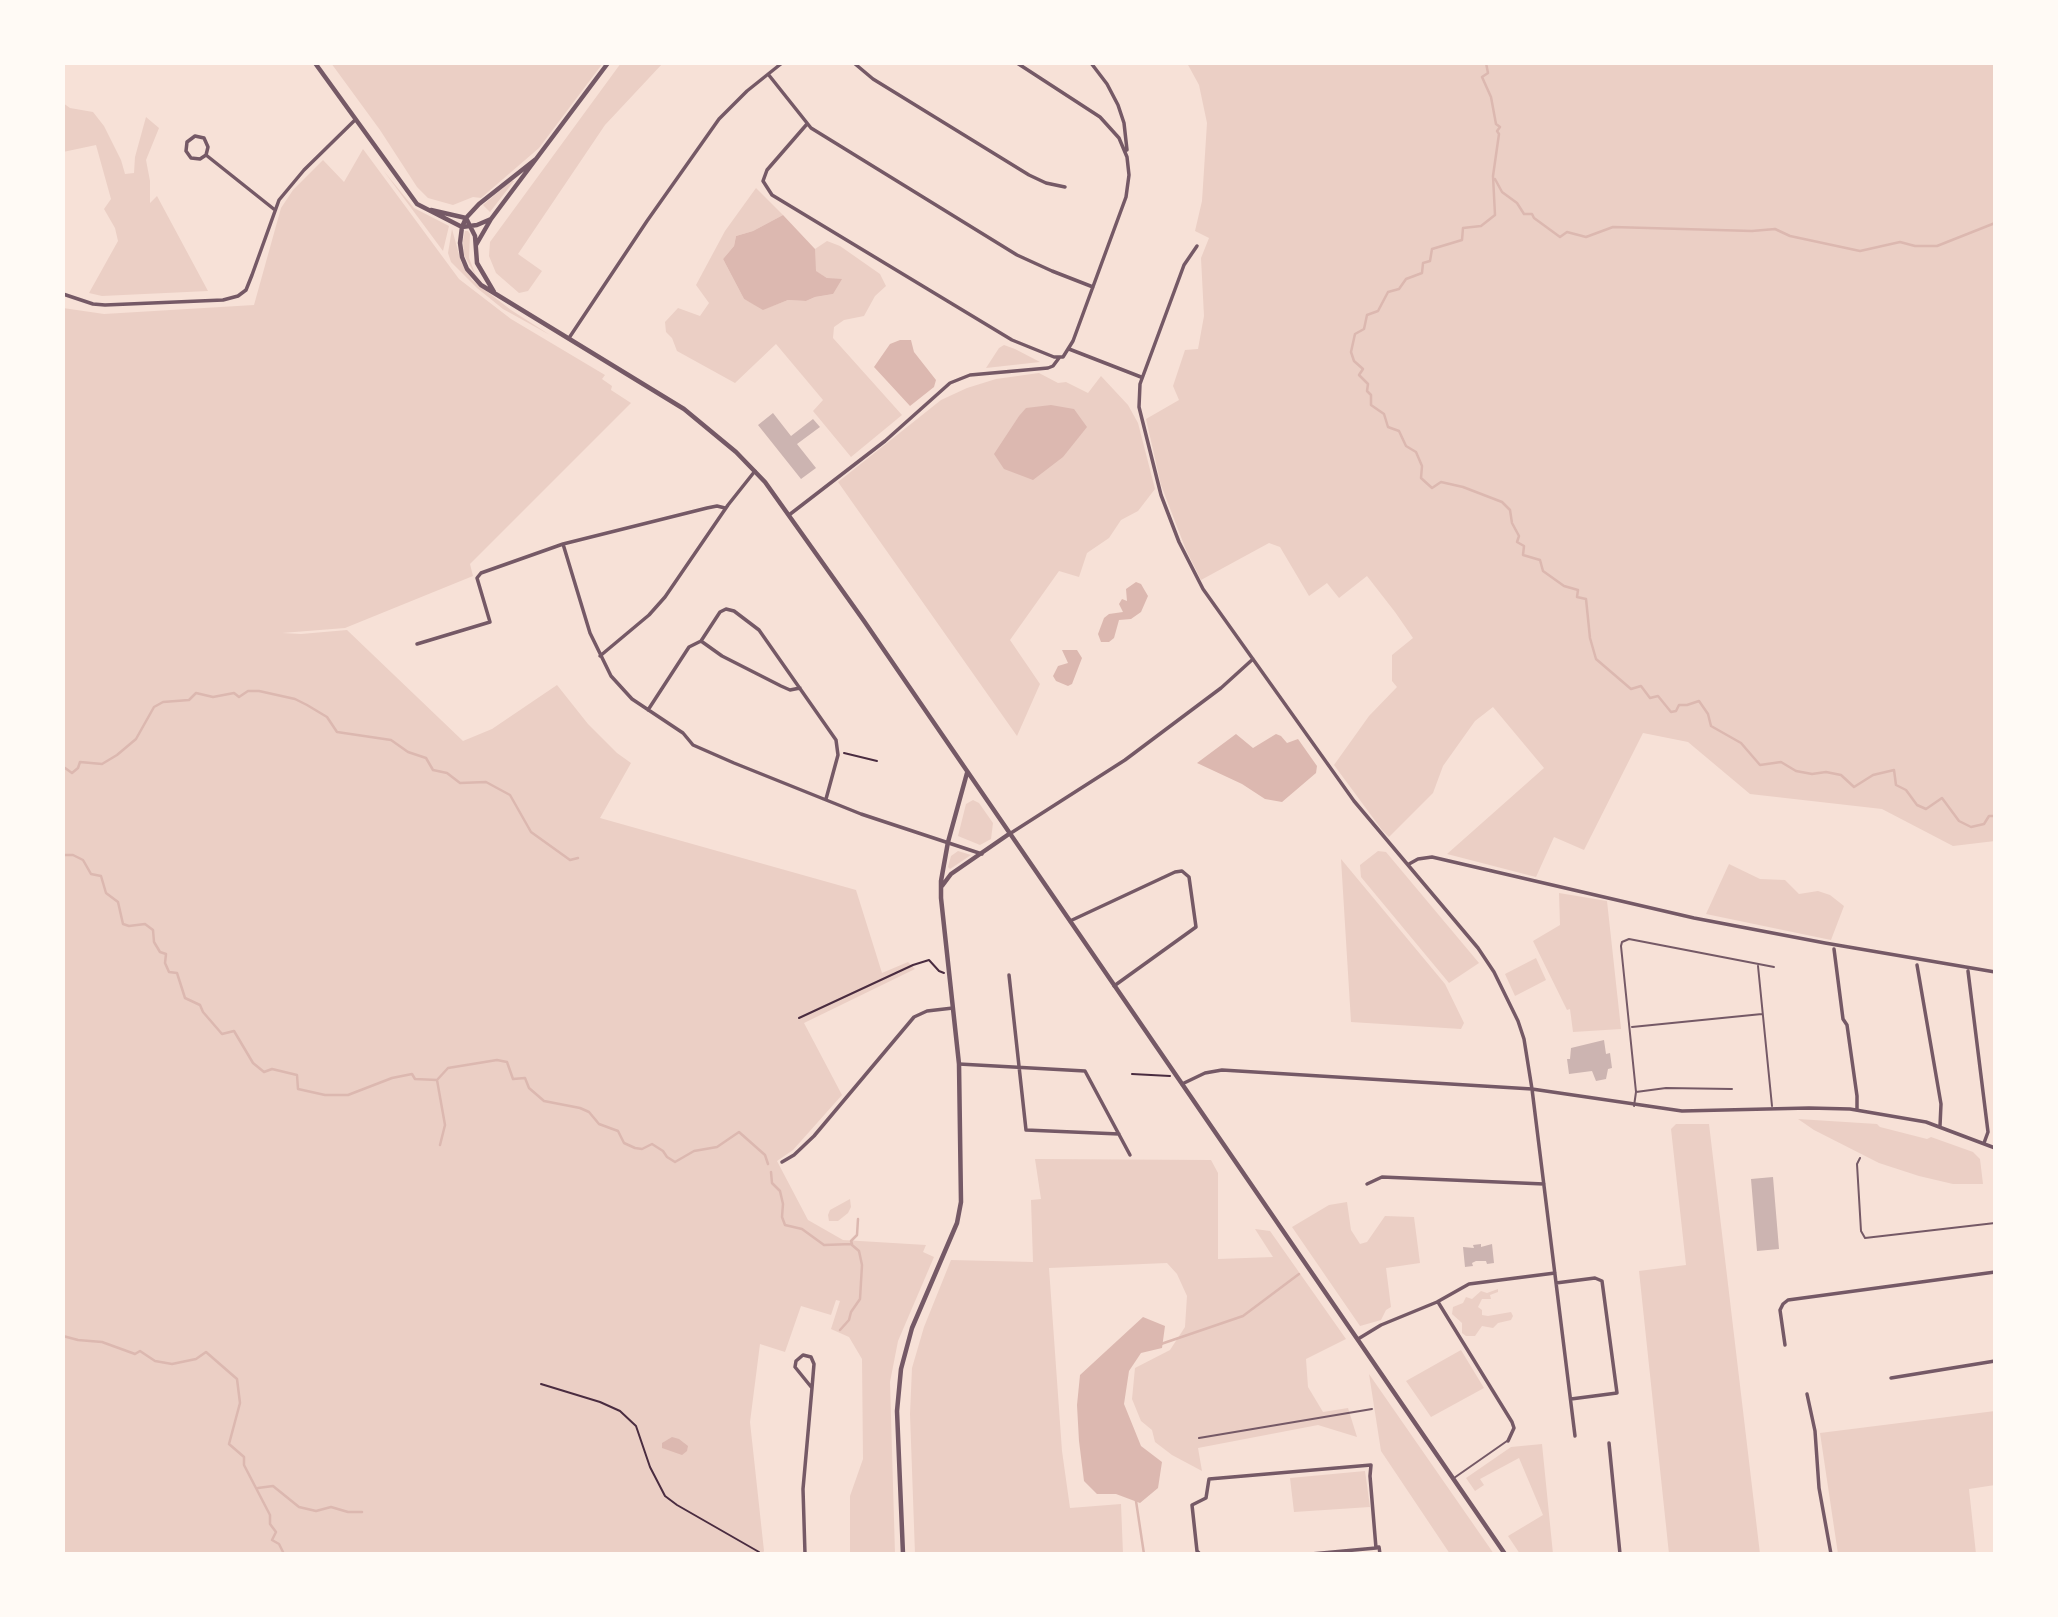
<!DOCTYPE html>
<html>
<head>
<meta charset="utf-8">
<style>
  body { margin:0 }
  #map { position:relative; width:2058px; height:1617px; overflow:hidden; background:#f7e1d7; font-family:"PT Sans",sans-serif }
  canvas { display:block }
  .frame { position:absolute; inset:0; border:65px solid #fffaf5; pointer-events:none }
</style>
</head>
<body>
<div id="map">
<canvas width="2058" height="1617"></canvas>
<div class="frame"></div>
</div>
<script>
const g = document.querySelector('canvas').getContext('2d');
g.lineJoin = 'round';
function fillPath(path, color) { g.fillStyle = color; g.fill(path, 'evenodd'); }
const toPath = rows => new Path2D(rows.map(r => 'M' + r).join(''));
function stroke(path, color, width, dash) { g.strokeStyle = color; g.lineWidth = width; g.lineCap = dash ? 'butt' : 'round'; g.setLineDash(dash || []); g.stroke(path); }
const green = toPath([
  [331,63,603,63,539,148,481,198,473,197,453,205,428,198,417,187,380,130],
  [621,63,663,63,605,125,518,254,542,271,528,291,519,293,496,273,489,256,490,242],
  [1187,63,1995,63,1995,841,1953,846,1882,809,1750,794,1688,742,1643,733,1584,850,1554,837,1536,877,1447,854,1544,768,1493,707,1475,721,1443,766,1433,793,1389,837,1382,830,1334,765,1369,716,1397,687,1392,681,1392,655,1413,638,1395,612,1367,576,1339,598,1327,583,1309,596,1280,547,1269,543,1201,580,1186,550,1161,485,1146,419,1179,400,1173,386,1185,350,1198,349,1204,316,1201,258,1209,238,1195,231,1202,201,1207,123,1199,85],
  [63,103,70,108,93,112,104,126,121,160,125,174,134,173,135,157,146,117,159,128,146,160,150,181,150,203,157,196,208,291,102,296,89,293,118,241,115,228,104,209,111,199,96,145,63,152],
  [363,149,459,279,511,319,605,375,602,379,612,386,611,390,631,403,470,564,473,576,345,628,282,633,301,634,347,630,463,741,492,729,557,685,588,724,617,753,631,763,600,818,856,890,882,973,908,962,915,969,804,1023,842,1095,793,1150,777,1161,808,1220,843,1240,926,1245,923,1252,934,1257,898,1341,890,1382,895,1554,850,1554,850,1496,863,1459,862,1359,849,1337,831,1329,840,1301,836,1300,831,1315,801,1306,785,1352,760,1344,750,1422,764,1551,762,1554,63,1554,63,308,104,314,254,305,281,208,293,190,323,160,344,182],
  [383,170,414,208,449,226,443,251],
  [511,181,514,181,490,212,483,205],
  [756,188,783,215,753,231,736,236,734,246,723,259,744,299,764,309,788,300,806,301,815,297,833,294,827,278,815,271,815,249,827,241,840,246,880,274,886,286,875,296,864,316,844,320,834,327,833,338,902,415,851,457,813,411,823,400,776,344,735,383,677,351,672,338,666,332,665,322,678,308,700,316,709,303,696,285,725,231],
  [452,229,461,262,472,280,511,310,550,335,503,309,477,288,451,262,448,253],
  [465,231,468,231,470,234,469,258,476,276,464,255,463,241],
  [1004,345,1015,349,1040,362,986,368,999,348],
  [1039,373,1058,383,1066,382,1088,393,1101,376,1128,405,1138,423,1155,489,1138,511,1121,520,1109,538,1087,553,1079,577,1059,571,1010,640,1040,684,1017,736,838,482,941,400,967,388,996,379],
  [973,800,979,803,993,823,991,839,980,845,958,836,966,804],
  [958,851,971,855,950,869,948,867,951,856],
  [1378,851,1386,852,1479,963,1449,983,1361,877,1360,865],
  [1341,859,1445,984,1464,1023,1461,1029,1351,1022],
  [1729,864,1760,879,1785,880,1799,894,1818,891,1830,895,1844,906,1831,940,1706,914],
  [1559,893,1607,901,1621,1029,1573,1032,1570,1009,1567,1010,1533,941,1560,925],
  [1536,958,1546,980,1515,996,1505,974],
  [1798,1119,1877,1124,1880,1127,1927,1139,1931,1137,1973,1152,1980,1159,1983,1184,1953,1184,1919,1176,1879,1163,1814,1130],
  [1676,1124,1709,1124,1760,1554,1669,1554,1639,1271,1686,1265,1671,1129],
  [1035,1159,1211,1160,1218,1173,1218,1259,1273,1257,1255,1229,1270,1231,1346,1339,1306,1359,1308,1387,1323,1412,1348,1408,1357,1437,1318,1425,1198,1448,1202,1471,1172,1455,1155,1442,1152,1430,1141,1421,1132,1399,1135,1368,1170,1350,1185,1327,1187,1296,1177,1274,1167,1263,1049,1268,1062,1451,1070,1508,1121,1504,1123,1554,915,1554,910,1414,912,1368,924,1327,951,1260,1033,1262,1031,1200,1041,1199],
  [850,1199,851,1207,848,1213,838,1221,829,1221,828,1215,830,1210],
  [1347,1202,1351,1230,1360,1244,1367,1242,1385,1216,1414,1217,1420,1263,1386,1268,1391,1307,1386,1310,1381,1320,1360,1326,1292,1227,1329,1205],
  [1498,1289,1498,1292,1490,1295,1491,1299,1482,1299,1478,1307,1482,1310,1482,1315,1488,1316,1511,1312,1513,1316,1511,1320,1498,1323,1493,1328,1482,1326,1475,1336,1466,1336,1462,1333,1462,1323,1452,1314,1453,1307,1463,1303,1466,1297,1472,1299,1481,1291,1487,1293],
  [1461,1350,1484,1388,1431,1417,1406,1381],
  [1369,1374,1494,1554,1450,1554,1381,1451],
  [1995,1411,1995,1485,1969,1489,1976,1554,1838,1554,1820,1433],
  [1542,1444,1553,1554,1520,1554,1508,1536,1543,1515,1519,1458,1480,1479,1484,1485,1475,1491,1466,1478,1511,1447],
  [1365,1471,1370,1507,1294,1512,1290,1478]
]);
const water = toPath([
  [783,215,815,249,816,271,827,278,842,279,833,294,815,297,806,301,788,300,763,310,744,299,723,259,734,246,736,236,753,231],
  [900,340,911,340,914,352,936,380,934,387,910,406,874,367,890,344],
  [1051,405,1074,409,1087,427,1063,457,1033,480,1004,469,994,454,1019,416,1026,408],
  [1136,582,1141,584,1148,596,1141,612,1131,619,1119,620,1114,638,1109,642,1101,642,1098,634,1104,618,1109,614,1123,612,1119,604,1122,599,1127,601,1126,589],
  [1062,650,1077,650,1082,658,1072,684,1068,686,1056,681,1053,676,1058,666,1068,663],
  [1236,734,1253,748,1276,734,1281,736,1287,743,1298,739,1317,766,1316,773,1282,802,1265,799,1242,784,1197,763],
  [1143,1317,1165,1326,1162,1348,1141,1353,1129,1371,1124,1404,1141,1446,1162,1462,1158,1488,1140,1503,1116,1494,1097,1494,1084,1481,1079,1441,1077,1405,1080,1375],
  [672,1437,679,1439,688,1446,687,1451,682,1455,662,1448,662,1443]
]);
const stream = toPath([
  [1486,63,1488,73,1482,77,1491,97,1496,124,1500,127,1497,131,1499,134,1493,176,1495,215,1481,226,1463,228,1462,240,1432,249,1430,261,1423,263,1422,273,1406,279,1399,289,1388,292,1378,311,1367,315,1364,329,1355,334,1351,352,1354,361,1363,369,1359,375,1368,384,1367,391,1371,395,1371,405,1384,414,1388,427,1399,431,1406,446,1416,452,1422,466,1421,478,1432,488,1441,482,1463,487,1502,502,1510,510,1512,523,1519,536,1517,542,1524,546,1523,555,1540,560,1543,571,1564,586,1578,590,1577,597,1586,599,1590,638,1596,659,1631,689,1641,686,1650,698,1658,696,1671,712,1676,711,1679,705,1687,705,1699,701,1708,714,1711,726,1741,743,1760,765,1781,762,1796,771,1812,774,1826,772,1841,775,1854,787,1873,775,1894,770,1896,785,1906,790,1917,805,1926,809,1942,798,1959,821,1971,827,1984,824,1989,816,1995,816],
  [1495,179,1502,192,1517,203,1524,214,1532,214,1534,218,1560,237,1567,232,1586,237,1613,227,1752,231,1775,229,1790,236,1860,251,1900,242,1915,246,1937,246,1995,223],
  [63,769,65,768,72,773,78,768,80,762,102,764,117,755,136,739,154,707,163,702,189,700,196,693,213,697,234,693,239,697,248,691,259,691,295,699,307,705,327,717,337,732,391,740,408,752,426,758,433,770,447,773,460,783,486,782,510,795,531,832,570,860,578,858],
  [63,855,73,855,83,860,91,874,101,876,106,893,118,902,123,924,129,926,145,924,153,930,154,942,160,952,166,954,165,963,169,972,177,973,185,998,200,1005,203,1012,222,1034,234,1031,253,1063,264,1072,272,1069,297,1075,298,1089,325,1095,348,1095,392,1078,412,1074,415,1079,437,1080,448,1068,497,1060,507,1062,513,1079,525,1078,529,1088,544,1101,580,1108,589,1112,599,1124,618,1131,624,1143,635,1148,642,1149,652,1144,663,1151,667,1157,675,1162,694,1151,717,1147,739,1132,765,1155,768,1164],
  [437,1080,445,1125,440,1145],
  [771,1172,772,1183,780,1191,783,1204,782,1217,785,1225,802,1229,824,1245,852,1244,851,1241,857,1235,858,1219],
  [840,1330,849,1320,851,1312,860,1299,862,1265,859,1251,852,1245],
  [63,1336,78,1340,102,1342,135,1354,140,1351,155,1361,172,1364,196,1359,206,1352,237,1379,240,1403,229,1444,244,1457,244,1465,270,1515,270,1524,276,1532,272,1540,279,1544,284,1554],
  [1161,1344,1243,1316,1299,1274],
  [258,1488,273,1486,299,1507,316,1511,331,1507,348,1512,362,1512],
  [1136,1501,1144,1554]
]);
const building = toPath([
  [773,413,791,436,813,419,820,427,797,444,816,468,801,479,758,425],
  [1604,1040,1606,1054,1610,1053,1612,1068,1608,1069,1606,1079,1596,1081,1592,1071,1569,1074,1567,1059,1570,1059,1571,1048],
  [1773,1177,1779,1249,1757,1251,1751,1179],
  [1481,1244,1481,1247,1492,1244,1494,1263,1487,1264,1486,1261,1476,1261,1472,1263,1473,1266,1465,1267,1463,1247,1474,1248,1473,1245]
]);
const path = toPath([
  [844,753,877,761],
  [799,1018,913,965,929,960,939,971,944,973],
  [1132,1074,1170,1076],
  [541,1384,600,1402,620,1411,636,1426,650,1467,665,1496,677,1505,759,1552]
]);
const service = toPath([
  [1758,966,1772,1106],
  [1632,1027,1762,1014],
  [1636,1092,1621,946,1622,942,1629,939,1774,967],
  [1634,1106,1636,1092,1666,1088,1732,1089],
  [1860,1158,1857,1164,1861,1231,1865,1238,1995,1223],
  [1199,1438,1372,1409],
  [1454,1478,1507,1441]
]);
const minor = toPath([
  [854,63,873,79,1029,175,1046,183,1065,187],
  [1091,63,1107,84,1118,105,1124,123,1127,150],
  [768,74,811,128,1017,255,1052,271,1093,287],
  [807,124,767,170,763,181,772,195,1012,340,1054,357,1063,357,1073,341,1126,197,1129,175,1127,157,1119,138,1100,117,1017,63],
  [206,155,200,159,191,158,186,151,187,142,195,136,204,138,208,147,206,155,275,210],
  [1197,246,1184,265,1140,384,1139,407,1161,495,1179,542,1203,589,1354,801,1478,948,1494,972,1518,1021,1524,1039,1532,1089,1575,1436],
  [63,294,93,304,105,305,223,300,238,296,246,290,252,275,279,200,304,170,355,120],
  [569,338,647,221,719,119,747,91,782,63],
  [1069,349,1141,377],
  [789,515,885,441,950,383,970,375,1048,368,1053,366,1059,358],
  [563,544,590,633,611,676,632,699,683,733,693,745,734,763,861,814,982,854],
  [701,641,722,656,781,686,790,690,800,688],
  [417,644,490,622,477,578,481,573,563,544,707,508,717,506,725,508],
  [600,656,649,615,665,597,728,505,755,471],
  [648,710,689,647,701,641,720,612,726,609,734,611,759,630,836,740,838,755,826,799],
  [1011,833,1125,760,1221,688,1253,659],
  [1409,864,1418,859,1432,857,1694,918,1825,943,1995,972],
  [1070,921,1175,872,1182,871,1189,877,1196,927,1114,986],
  [1834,949,1843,1019,1847,1025,1857,1096,1857,1110],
  [1917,965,1941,1104,1940,1126],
  [1968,971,1988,1132,1984,1143],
  [1009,975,1026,1130,1119,1134],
  [959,1064,1085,1071,1130,1155],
  [1182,1084,1205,1073,1222,1070,1532,1089,1682,1111,1809,1108,1850,1109,1926,1122,1995,1148],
  [782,1162,794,1155,814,1136,914,1017,927,1011,953,1008],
  [1367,1184,1382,1177,1544,1184],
  [1556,1283,1595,1278,1602,1281,1617,1393,1571,1399],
  [1438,1302,1512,1422,1514,1428,1508,1441],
  [1358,1339,1381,1325,1437,1302,1469,1284,1555,1273],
  [1785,1345,1780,1310,1783,1304,1788,1300,1995,1272],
  [1891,1378,1995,1361],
  [1807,1394,1815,1431,1819,1488,1831,1554],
  [1609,1443,1620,1554],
  [763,1554,764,1554],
  [805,1554,803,1489,812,1388,814,1364,811,1357,803,1355,796,1361,795,1367,812,1388],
  [1200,1554,1197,1551,1192,1505,1206,1498,1209,1479,1371,1465,1370,1476,1376,1548,1379,1547,1380,1554],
  [1311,1554,1376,1548]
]);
const tertiary = toPath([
  [315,63,417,204,462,227,477,225,491,219],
  [536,159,479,204,466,218,462,227,460,243,462,257,467,269,481,285,684,409,736,452,765,482,864,621,1505,1554],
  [431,210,466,218,475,236,477,263,494,292],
  [476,245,491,219,608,63],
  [942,886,951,874,1009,834],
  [903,1554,897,1411,901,1369,912,1328,957,1223,961,1202,959,1064,941,898,941,881,948,842,967,773]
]);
fillPath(green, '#ebcfc5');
fillPath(water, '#dcb8b0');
stroke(stream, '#dcb8b0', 2.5);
fillPath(building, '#ccb4b1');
stroke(path, '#4a2c40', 2);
stroke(service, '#755966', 2);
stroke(minor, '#755966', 3.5);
stroke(tertiary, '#755966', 4.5);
</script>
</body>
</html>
